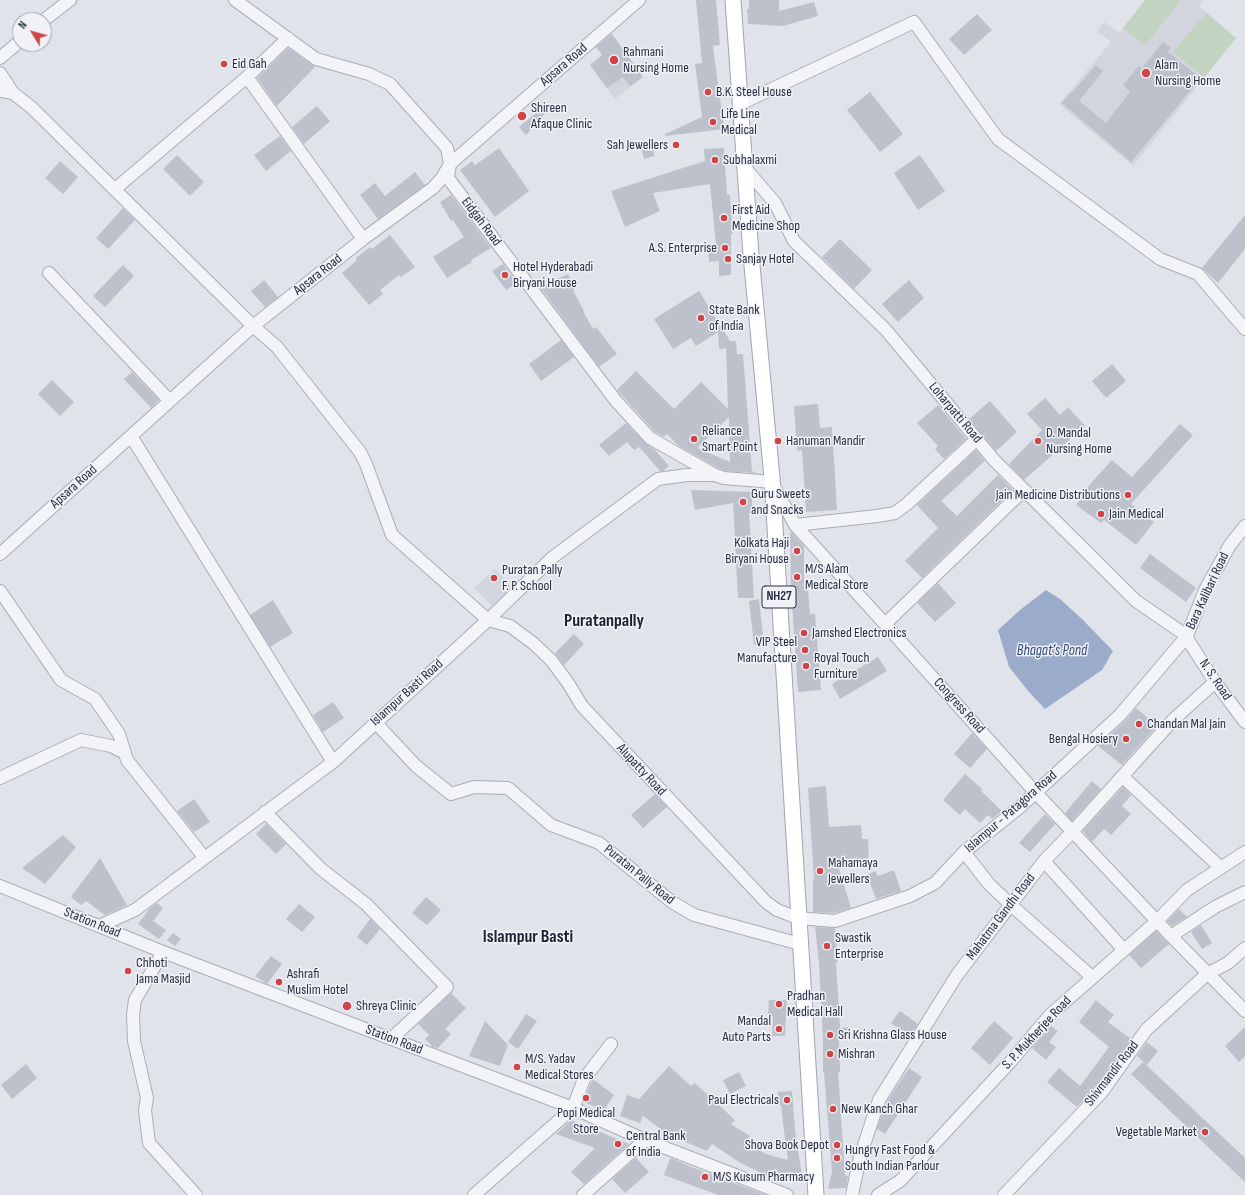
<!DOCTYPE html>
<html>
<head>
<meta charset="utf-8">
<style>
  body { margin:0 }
  #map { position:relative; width:1245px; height:1195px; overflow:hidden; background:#e0e3e9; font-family:"Sofia Sans Condensed",sans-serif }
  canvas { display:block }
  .north { position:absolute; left:12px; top:12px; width:40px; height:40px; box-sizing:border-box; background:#f0f2f7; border:1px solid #a0a4ae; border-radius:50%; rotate:307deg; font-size:11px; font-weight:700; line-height:16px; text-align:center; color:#282e41 }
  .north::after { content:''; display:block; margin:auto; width:14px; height:18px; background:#d04448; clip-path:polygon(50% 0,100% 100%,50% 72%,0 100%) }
</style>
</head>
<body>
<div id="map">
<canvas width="1245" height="1195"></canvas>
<div class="north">N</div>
</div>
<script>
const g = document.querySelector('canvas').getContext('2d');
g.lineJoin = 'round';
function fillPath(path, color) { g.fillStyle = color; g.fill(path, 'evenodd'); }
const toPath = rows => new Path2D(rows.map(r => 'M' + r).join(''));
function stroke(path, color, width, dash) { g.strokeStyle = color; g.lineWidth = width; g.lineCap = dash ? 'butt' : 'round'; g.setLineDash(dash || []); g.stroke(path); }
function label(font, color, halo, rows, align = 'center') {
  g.font = font + ' "Sofia Sans Condensed",sans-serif'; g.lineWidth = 3; g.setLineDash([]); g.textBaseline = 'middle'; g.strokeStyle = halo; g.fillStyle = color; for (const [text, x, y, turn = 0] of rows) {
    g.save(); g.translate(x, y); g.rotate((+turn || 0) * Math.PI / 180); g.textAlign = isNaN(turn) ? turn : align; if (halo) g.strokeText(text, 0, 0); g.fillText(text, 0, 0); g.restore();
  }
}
const built = toPath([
  [1145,0,1178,0,1180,1,1181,0,1203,0,1199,6,1236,38,1133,166,1059,104,1111,42,1097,31,1104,22,1119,33],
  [609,31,643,77,615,99,590,65,602,55,593,42],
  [495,569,512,588,492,606,474,588]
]);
const green = toPath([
  [1145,0,1178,0,1180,1,1145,45,1123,28],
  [1206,13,1236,38,1204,78,1173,52]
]);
const water = toPath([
  [1046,590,1060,599,1083,620,1113,651,1102,670,1045,709,1029,692,1009,667,998,630,1020,610]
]);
const building = toPath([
  [696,0,716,0,720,45,713,46,724,129,665,136,665,134,702,117,695,64,702,63],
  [749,0,779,0,779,11,814,2,818,16,783,26,748,24,747,9,749,9],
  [977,14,992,30,964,55,949,39],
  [612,34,643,77,630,86,623,77,607,88,590,65,602,55,596,47],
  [1163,42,1171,48,1168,52,1201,78,1131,162,1062,103,1070,93,1071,94,1096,65,1103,71,1079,101,1106,123,1130,92,1123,85,1139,66,1142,68],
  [288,48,315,67,277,106,257,78],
  [870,92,903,134,880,152,847,110],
  [317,106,330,121,304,144,292,127],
  [543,107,547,111,526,135,519,127],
  [280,136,291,151,266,171,254,155],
  [653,140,654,156,644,159,640,143],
  [499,148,529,191,495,217,460,170,472,161,475,165],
  [724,148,727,195,730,195,733,233,731,234,731,275,719,276,719,261,709,262,708,245,716,245,710,184,653,193,660,211,625,227,611,191,705,161,704,149],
  [177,155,204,182,190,196,163,169],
  [920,155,945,191,918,210,894,173],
  [60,161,78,177,63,194,45,178],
  [415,172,425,185,378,219,360,195,375,183,385,196],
  [451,195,491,248,471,260,472,262,447,278,433,257,464,237,453,220,451,221,440,202],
  [123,208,135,220,108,249,96,238],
  [1245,215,1245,249,1218,283,1202,268],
  [390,235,415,267,401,277,399,275,380,290,383,294,369,305,342,273,357,260,356,258,370,247,372,249],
  [840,239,872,270,854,289,822,257],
  [503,264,517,283,506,290,492,271],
  [123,265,134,276,105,307,93,296],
  [568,274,575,289,573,290,584,311,583,311,593,329,596,327,617,354,599,367,540,287],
  [264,280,278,297,265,307,251,291],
  [909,280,924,298,898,322,882,304],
  [699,291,730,341,736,341,737,354,743,354,752,471,756,473,726,471,718,468,679,446,667,434,664,437,655,432,617,390,636,371,674,409,701,382,728,409,726,348,719,349,718,332,696,346,691,338,673,349,654,319],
  [729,417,730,462,697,448],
  [561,340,574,357,541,381,529,364],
  [1112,364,1126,381,1106,398,1092,381],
  [132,372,159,400,151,408,124,379],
  [52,380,74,402,60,416,38,394],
  [1045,398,1060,415,1068,407,1085,426,1024,480,1009,464,1042,430,1027,414],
  [990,401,1017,432,996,451,969,419],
  [818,404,820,428,832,427,837,510,806,512,802,450,797,451,794,406],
  [938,405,966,439,944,459,935,449,938,446,917,423],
  [626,423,645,443,655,450,669,466,663,471,660,471,639,447,634,450,627,442,609,456,599,445],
  [1180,424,1193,435,1131,504,1154,522,1136,545,1104,520,1101,523,1076,505,1090,484,1112,460,1132,477],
  [976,450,985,461,941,501,957,516,998,475,1013,490,922,578,905,561,938,528,917,505],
  [691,490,752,492,752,513,749,513,754,598,738,598,733,503,695,510],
  [790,531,804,546,804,588,808,588,810,614,815,614,821,690,798,692,791,589],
  [1150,554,1196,588,1186,602,1140,568],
  [938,583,956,603,935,622,917,603],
  [759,599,764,644,754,645,749,601],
  [273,600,293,633,270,647,250,615],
  [574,634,584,644,564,665,555,653],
  [878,657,887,671,840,699,832,684],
  [333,702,344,718,323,732,313,715],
  [1136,708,1157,726,1122,765,1098,746,1125,721],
  [972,733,987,749,970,768,954,754],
  [965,774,982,789,981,791,1002,811,992,819,988,815,980,823,965,809,960,815,943,800],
  [1092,781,1101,789,1072,821,1065,813],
  [826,786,829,827,861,825,862,839,868,839,869,867,839,869,851,908,834,913,813,912,813,879,814,879,808,788],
  [1123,787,1131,795,1122,806,1131,814,1111,835,1104,829,1092,842,1083,831],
  [655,794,667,807,643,828,631,815],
  [194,799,210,822,194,832,177,811],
  [1045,814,1055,824,1030,852,1019,843],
  [266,824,286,844,276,854,256,834],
  [63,835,76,847,45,884,22,868],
  [100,858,127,905,105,915,86,901,81,905,71,897],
  [894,870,901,891,876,899,867,875,875,871,878,876],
  [426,897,441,910,427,925,412,913],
  [157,903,163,908,153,921,166,930,159,939,138,924,150,908],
  [299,904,315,917,302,932,286,919],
  [1179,909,1187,917,1172,926,1167,921],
  [370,919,380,929,367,945,357,937],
  [1201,925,1212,943,1202,949,1191,932],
  [815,927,835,928,838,961,836,962,840,1028,850,1027,850,1040,839,1040,840,1072,838,1072,845,1175,848,1176,846,1188,828,1189,832,1172,824,1072,823,1072,823,1041,819,963],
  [1156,931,1169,944,1141,968,1129,955],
  [173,933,181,939,175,946,167,940],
  [271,956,282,964,267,984,255,976],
  [451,993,466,1008,445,1029,451,1034,438,1048,433,1047,425,1039,429,1035,418,1024],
  [769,1000,787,1000,785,1036,772,1036,773,1016,768,1016],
  [1096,1000,1114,1015,1108,1022,1131,1039,1098,1084,1077,1107,1047,1082,1059,1068,1080,1086,1109,1047,1079,1022],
  [900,1011,918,1024,910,1036,891,1023],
  [526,1014,537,1021,518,1049,508,1042],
  [485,1021,508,1045,500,1066,469,1056],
  [994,1021,1013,1038,990,1065,971,1048],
  [1051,1026,1058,1031,1049,1042,1056,1047,1046,1060,1032,1048],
  [1245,1027,1245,1056,1239,1062,1225,1046],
  [1147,1042,1158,1051,1147,1065,1137,1056],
  [1143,1062,1245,1158,1245,1182,1131,1074],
  [26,1064,37,1078,12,1099,1,1085],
  [669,1066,691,1086,695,1083,735,1120,731,1124,750,1136,745,1143,766,1154,788,1160,784,1131,781,1105,779,1105,778,1092,792,1091,795,1130,802,1176,790,1177,765,1175,739,1162,712,1144,707,1151,681,1140,662,1130,643,1116,640,1123,620,1116,627,1095,639,1099],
  [909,1068,922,1077,885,1134,877,1129,886,1103],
  [739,1072,746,1086,730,1094,723,1080],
  [593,1079,614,1095,604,1110,583,1102,591,1083],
  [571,1120,629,1144,584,1184,571,1172,595,1148,556,1134],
  [636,1158,649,1172,625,1193,612,1179],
  [670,1158,694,1168,766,1195,718,1195,680,1181,664,1175]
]);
const minor = toPath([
  [235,0,316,59,369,74,390,84,447,148,450,164,448,178,616,401,650,438,715,475,724,478,772,482,795,525,885,624,1036,793,1171,936,1245,1011],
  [44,20,70,0],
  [0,58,20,41],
  [0,73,13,93],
  [247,77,363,239],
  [0,91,13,93,31,107,253,326,277,347,360,452,366,464,392,535,488,620,510,626,533,643,551,660,568,683,582,706,766,902,777,910,798,918,835,921,910,896,935,883,964,852,1021,806,1120,715,1187,636,1205,590,1230,545,1245,526],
  [740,104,914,22,998,139,1160,259,1198,274,1245,329],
  [746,169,775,203,794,241,886,330,994,460,1136,601,1187,636],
  [115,189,247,77,288,38],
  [49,273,170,401],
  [131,436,333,762],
  [795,525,877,516,895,513,907,504,977,439],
  [0,554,253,326,363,239,433,188,442,178,450,164,639,0],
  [0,591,61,680,95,699,119,734,127,760,204,857],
  [885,624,1024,490],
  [1186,637,1215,682,1245,722],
  [375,722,416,766,451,794,474,787,508,788,551,825,599,843,672,902,694,915,800,944],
  [1123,777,1221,868],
  [0,778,81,740,111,746,125,753],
  [265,812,321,869,366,904,447,987,391,1039],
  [964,852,989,884,1011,905,1092,977],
  [1044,861,1124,950],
  [0,886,163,952,573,1108,645,1140,787,1195],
  [99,926,135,910,333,762,488,620,553,557,658,479,687,475,714,475],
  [1171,936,1215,907,1245,892],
  [163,952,135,1000,133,1015,134,1041,147,1098,145,1110,149,1143,196,1195],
  [474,1195,573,1108,584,1079,611,1044],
  [583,1195,645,1140],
  [852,1195,860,1157,879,1100,957,975,1044,861,1073,831,1173,720,1215,682],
  [878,1195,900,1181,1012,1060,1051,1014,1157,921,1187,890,1245,852],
  [1004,1195,1102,1092,1146,1030,1207,974,1228,963,1245,948]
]);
const major = toPath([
  [733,0,751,255,772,478,816,1195]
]);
const markers = [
  [614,60,5,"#d04448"],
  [224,64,4,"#d04448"],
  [1146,73,5,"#d04448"],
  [708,92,4,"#d04448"],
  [522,116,5,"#d04448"],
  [713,122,4,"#d04448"],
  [676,145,4,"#d04448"],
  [715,160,4,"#d04448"],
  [724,218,4,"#d04448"],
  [725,248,4,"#d04448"],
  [728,259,4,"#d04448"],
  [505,275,4,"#d04448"],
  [701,318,4,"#d04448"],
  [694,439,4,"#d04448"],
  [778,441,4,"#d04448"],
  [1038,441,4,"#d04448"],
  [1128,495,4,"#d04448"],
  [743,502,4,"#d04448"],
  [1101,514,4,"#d04448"],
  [797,551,4,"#d04448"],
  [797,577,4,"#d04448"],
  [494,578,4,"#d04448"],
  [804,633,4,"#d04448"],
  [805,650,4,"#d04448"],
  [806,666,4,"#d04448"],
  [1139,724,4,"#d04448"],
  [1126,739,4,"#d04448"],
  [820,871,4,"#d04448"],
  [827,946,4,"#d04448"],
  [128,971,4,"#d04448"],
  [279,982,4,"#d04448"],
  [779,1004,4,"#d04448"],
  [347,1006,5,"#d04448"],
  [779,1029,4,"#d04448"],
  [830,1035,4,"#d04448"],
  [830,1054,4,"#d04448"],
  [517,1067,4,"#d04448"],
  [586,1098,4,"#d04448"],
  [787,1100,4,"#d04448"],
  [833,1109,4,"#d04448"],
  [1205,1132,4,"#d04448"],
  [618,1144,4,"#d04448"],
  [837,1145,4,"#d04448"],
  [837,1158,4,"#d04448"],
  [705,1177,4,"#d04448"]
];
const shields = [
  [779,597,34]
];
const shieldNames = [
  ["NH27",779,597]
];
const poiNames = [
  ["Rahmani",623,52],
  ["Nursing Home",623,68],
  ["Eid Gah",232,64],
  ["Alam",1155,65],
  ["Nursing Home",1155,81],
  ["B.K. Steel House",716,92],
  ["Shireen",531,108],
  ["Afaque Clinic",531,124],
  ["Life Line",721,114],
  ["Medical",721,130],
  ["Sah Jewellers",668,145,"right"],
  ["Subhalaxmi",723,160],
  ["First Aid",732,210],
  ["Medicine Shop",732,226],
  ["A.S. Enterprise",717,248,"right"],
  ["Sanjay Hotel",736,259],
  ["Hotel Hyderabadi",513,267],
  ["Biryani House",513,283],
  ["State Bank",709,310],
  ["of India",709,326],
  ["Reliance",702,431],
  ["Smart Point",702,447],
  ["D. Mandal",1046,433],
  ["Nursing Home",1046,449],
  ["Hanuman Mandir",786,441],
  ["Guru Sweets",751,494],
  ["and Snacks",751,510],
  ["Jain Medicine Distributions",1120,495,"right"],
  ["Jain Medical",1109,514],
  ["Kolkata Haji",789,543,"right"],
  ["Biryani House",789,559,"right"],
  ["M/S Alam",805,569],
  ["Medical Store",805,585],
  ["Puratan Pally",502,570],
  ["F. P. School",502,586],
  ["Jamshed Electronics",812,633],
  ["VIP Steel",797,642,"right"],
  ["Manufacture",797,658,"right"],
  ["Royal Touch",814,658],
  ["Furniture",814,674],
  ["Chandan Mal Jain",1147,724],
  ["Bengal Hosiery",1118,739,"right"],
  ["Mahamaya",828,863],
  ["Jewellers",828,879],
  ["Swastik",835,938],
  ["Enterprise",835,954],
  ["Chhoti",136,963],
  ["Jama Masjid",136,979],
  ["Ashrafi",287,974],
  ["Muslim Hotel",287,990],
  ["Pradhan",787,996],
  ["Medical Hall",787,1012],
  ["Shreya Clinic",356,1006],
  ["Mandal",771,1021,"right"],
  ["Auto Parts",771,1037,"right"],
  ["Sri Krishna Glass House",838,1035],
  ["Mishran",838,1054],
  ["M/S. Yadav",525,1059],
  ["Medical Stores",525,1075],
  ["Paul Electricals",779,1100,"right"],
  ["New Kanch Ghar",841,1109],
  ["Popi Medical",586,1113,"center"],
  ["Store",586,1129,"center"],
  ["Vegetable Market",1197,1132,"right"],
  ["Central Bank",626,1136],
  ["of India",626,1152],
  ["Shova Book Depot",829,1145,"right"],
  ["Hungry Fast Food &",845,1150],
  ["South Indian Parlour",845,1166],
  ["M/S Kusum Pharmacy",713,1177]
];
const streetNames = [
  ["Apsara Road",564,65,-41],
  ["Eidgah Road",481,222,53],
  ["Apsara Road",318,275,-38],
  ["Loharpatti Road",955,413,50],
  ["Apsara Road",74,487,-42],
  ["Bara Kalibari Road",1208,591,-65],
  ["N. S. Road",1215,680,56],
  ["Islampur Basti Road",407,693,-42],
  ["Congress Road",959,706,48],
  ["Alupatty Road",641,770,47],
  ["Islampur - Patagora Road",1011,812,-41],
  ["Puratan Pally Road",639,875,39],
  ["Mahatma Gandhi Road",1001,917,-53],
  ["Station Road",92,923,22],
  ["S. P. Mukherjee Road",1037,1033,-47],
  ["Station Road",394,1040,21],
  ["Shivmandir Road",1112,1074,-52]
];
const waterNames = [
  ["Bhagat’s Pond",1052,651]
];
const districtNames = [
  ["Puratanpally",604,621],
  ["Islampur Basti",528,937]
];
fillPath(built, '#d2d5de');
fillPath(green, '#c3d3c1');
fillPath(water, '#9bacca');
fillPath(building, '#bdc1cc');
stroke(minor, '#a9adb7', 14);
stroke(major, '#9fa5b5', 17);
stroke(minor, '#f3f4f7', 12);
stroke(major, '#fff', 15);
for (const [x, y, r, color] of markers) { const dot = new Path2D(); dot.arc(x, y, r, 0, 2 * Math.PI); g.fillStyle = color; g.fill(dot); stroke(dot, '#f0f2f7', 1.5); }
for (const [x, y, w] of shields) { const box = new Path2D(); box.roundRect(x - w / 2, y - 11, w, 22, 3); g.fillStyle = '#f0f2f7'; g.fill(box); stroke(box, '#282e41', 1); }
label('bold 13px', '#282e41', null, shieldNames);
label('14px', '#282e41', '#f0f2f7', poiNames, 'left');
label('14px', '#282e41', '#f0f2f7', streetNames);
label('italic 15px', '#324875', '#f0f2f7', waterNames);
label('bold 18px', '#1b2032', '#f0f2f7', districtNames);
</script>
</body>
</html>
